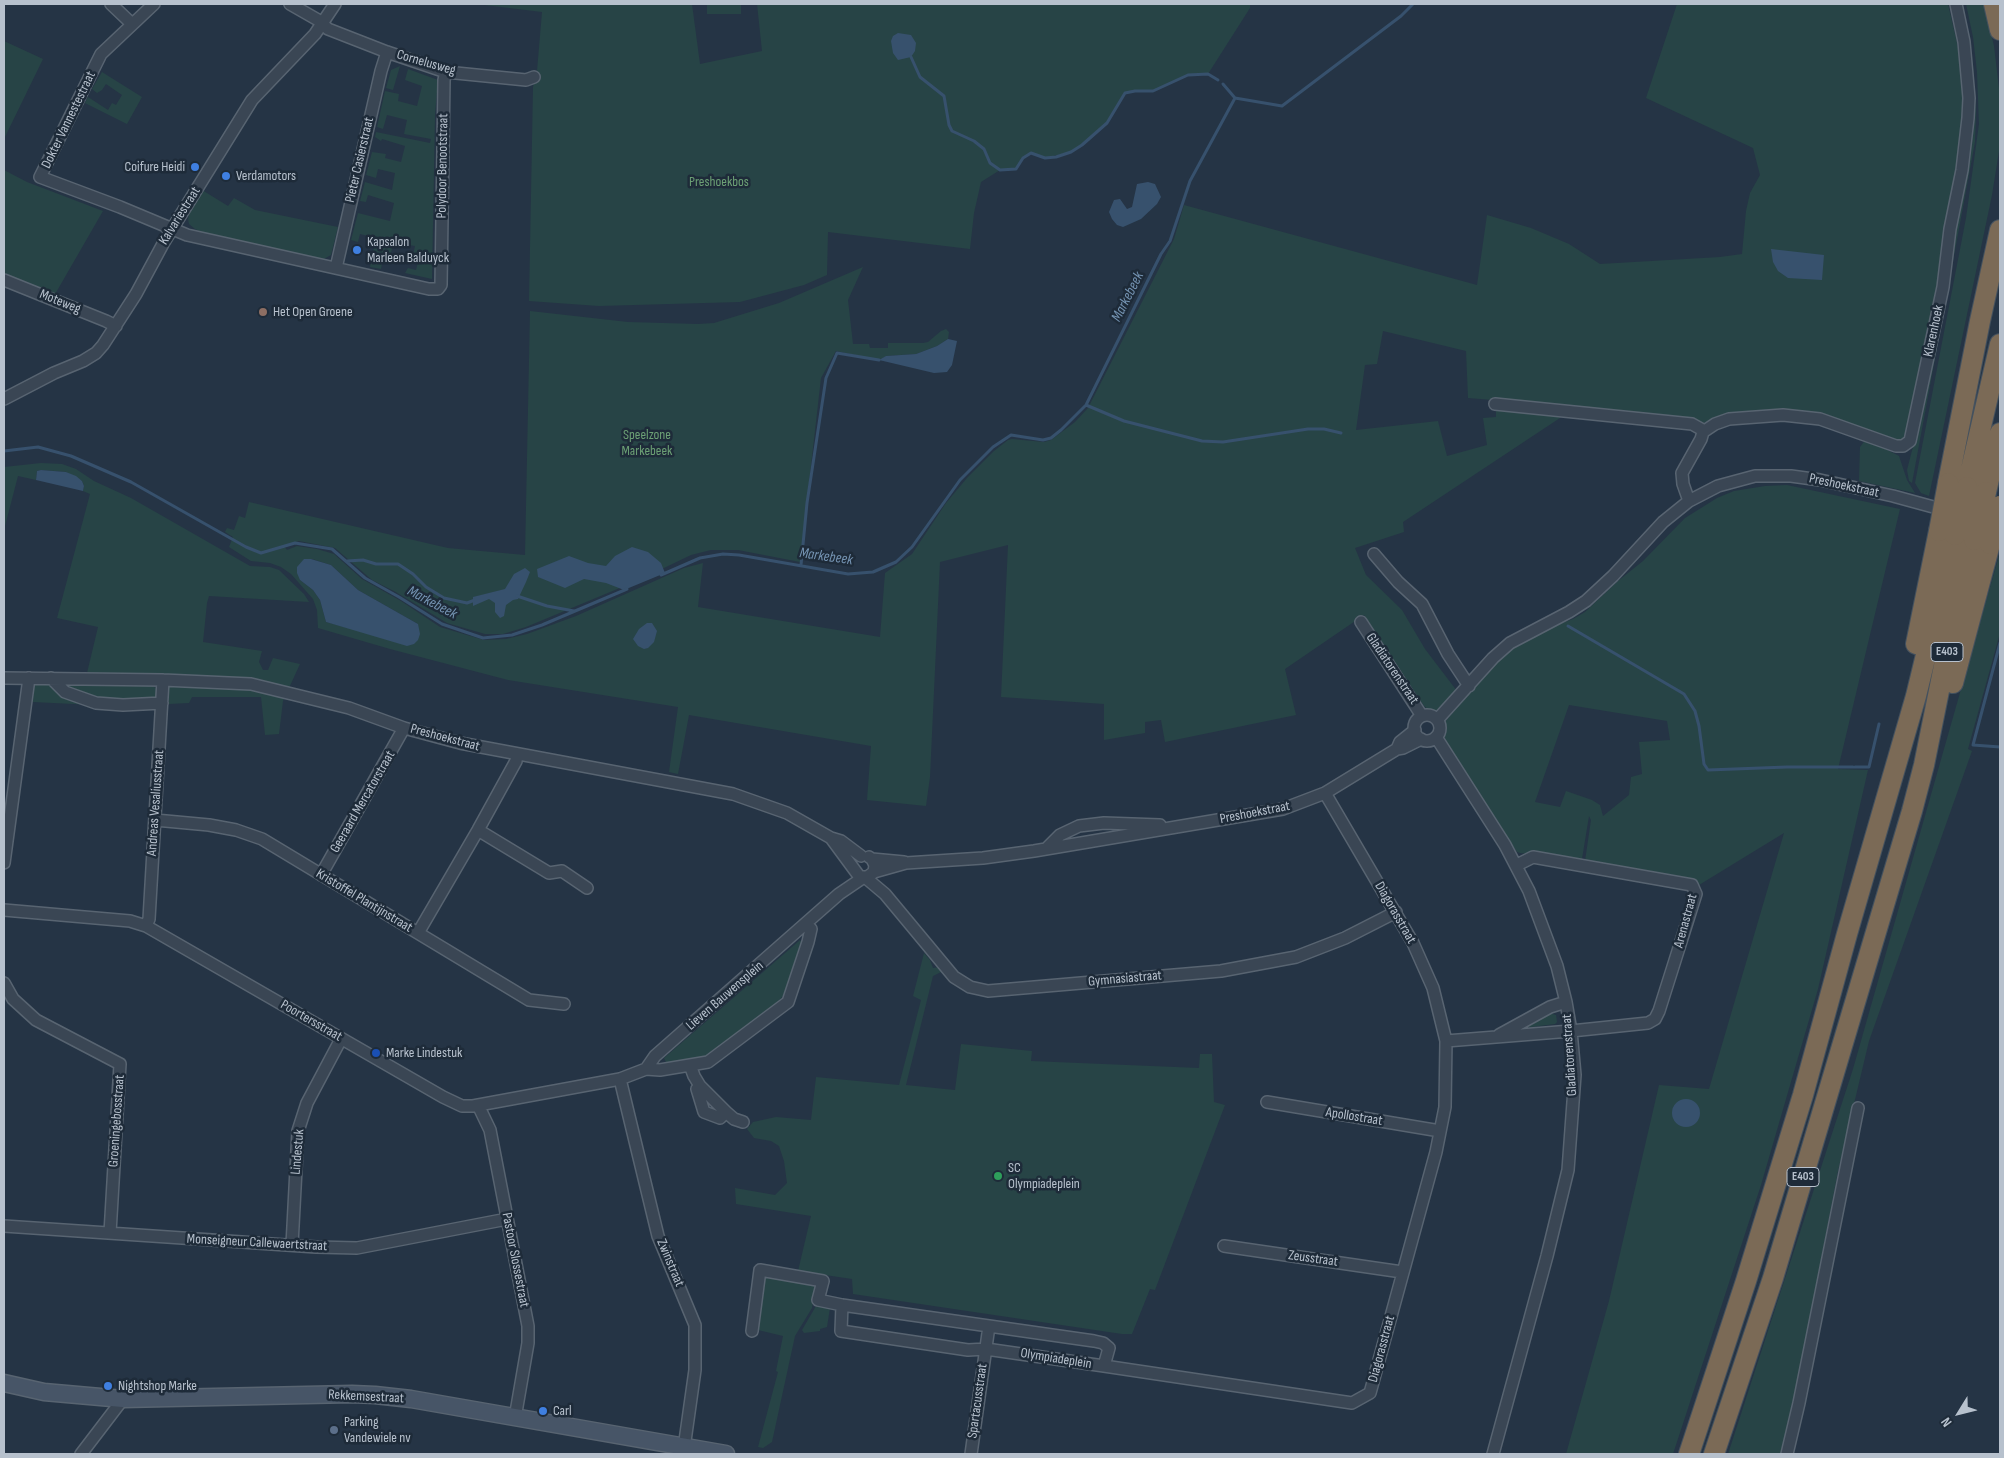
<!DOCTYPE html>
<html>
<head>
<meta charset="utf-8">
<style>
  body { margin:0 }
  #map { position:relative; width:2004px; height:1458px; overflow:hidden; background:#253445; font-family:"Sofia Sans Condensed",sans-serif }
  canvas { display:block }
  .frame { position:absolute; inset:0; border:5px solid #b7c1cd; pointer-events:none }
  .north { position:absolute; left:1934px; top:1388px; width:50px; height:50px; -webkit-text-stroke:4px #1e2b39; paint-order:stroke; rotate:234deg; font-size:14px; font-weight:700; line-height:20px; text-align:center; color:#b7c1cd }
  .north::after { content:''; display:block; margin:auto; width:18px; height:22px; background:#b7c1cd; clip-path:polygon(50% 0,100% 100%,50% 72%,0 100%) }
</style>
</head>
<body>
<div id="map">
<canvas width="2004" height="1458"></canvas>
<div class="frame"></div>
<div class="north">N</div>
</div>
<script>
const g = document.querySelector('canvas').getContext('2d');
g.lineJoin = 'round';
function fillPath(path, color) { g.fillStyle = color; g.fill(path, 'evenodd'); }
const toPath = rows => new Path2D(rows.map(r => 'M' + r).join(''));
function stroke(path, color, width, dash) { g.strokeStyle = color; g.lineWidth = width; g.lineCap = dash ? 'butt' : 'round'; g.setLineDash(dash || []); g.stroke(path); }
function label(font, color, halo, rows, align = 'center') {
  g.font = font + ' "Sofia Sans Condensed",sans-serif'; g.lineWidth = 5; g.setLineDash([]); g.textBaseline = 'middle'; g.strokeStyle = halo; g.fillStyle = color; for (const [text, x, y, turn = 0] of rows) {
    g.save(); g.translate(x, y); g.rotate((+turn || 0) * Math.PI / 180); g.textAlign = isNaN(turn) ? turn : align; if (halo) g.strokeText(text, 0, 0); g.fillText(text, 0, 0); g.restore();
  }
}
const green = toPath([
  [476,4,692,4,700,64,762,51,757,4,1250,4,1250,8,1208,74,1188,75,1153,91,1135,91,1125,93,1107,123,1090,140,1071,152,1045,158,1031,153,1023,158,1016,169,1000,170,981,182,974,213,970,249,828,232,827,275,804,285,740,302,599,306,529,301,533,87,537,71,542,12],
  [707,4,741,4,741,14,707,14],
  [1677,4,1948,4,1964,73,1960,169,1907,437,1899,442,1883,439,1815,413,1786,412,1701,423,1592,408,1468,398,1466,351,1383,331,1377,364,1365,365,1356,430,1438,421,1447,456,1487,445,1483,418,1496,417,1496,408,1566,414,1403,522,1404,532,1355,548,1366,575,1402,610,1425,649,1457,691,1436,711,1431,712,1424,706,1364,615,1285,669,1296,715,1165,742,1161,720,1145,722,1145,733,1104,740,1104,704,1001,697,1008,545,940,562,930,777,926,806,867,800,871,746,689,715,678,774,669,772,678,707,508,680,390,649,318,628,317,610,313,599,291,574,281,567,270,563,251,561,229,547,233,537,225,532,227,528,234,530,239,516,245,518,249,502,448,548,525,555,530,311,628,322,698,324,714,323,779,303,863,267,848,300,853,344,869,344,870,348,888,348,888,343,923,343,928,342,941,331,946,329,949,332,948,339,937,346,916,354,887,356,879,360,836,351,821,378,800,562,738,550,711,550,691,555,639,580,526,627,503,634,485,634,447,623,394,591,372,580,335,548,299,541,284,546,287,550,297,546,317,549,334,554,362,579,401,601,440,627,484,640,506,639,527,634,576,616,684,568,703,563,698,607,880,637,885,573,912,554,946,503,967,478,994,451,1008,440,1012,439,1044,442,1051,440,1075,422,1088,408,1174,239,1184,205,1477,285,1487,215,1531,228,1569,244,1600,264,1720,257,1742,254,1746,211,1750,193,1760,175,1753,148,1646,98],
  [304,559,312,559,331,565,358,590,418,624,348,628,326,622,320,600,313,590,300,580],
  [1959,4,1963,4,1973,64,1976,112,1975,142,1912,483,1909,481,1907,470,1919,423,1969,142],
  [1966,4,1984,4,1994,46,2000,97,2000,145,1992,195,1929,496,1921,493,1915,483,1966,218,1979,124,1977,72,1973,37],
  [4,41,43,59,4,139],
  [400,66,393,90,386,88,391,70],
  [408,69,438,80,435,115,432,279,405,273,408,268,416,270,418,262,412,260,415,246,409,245,410,240,401,238,397,246,393,245,391,253,384,252,381,269,370,267,376,238,360,234,358,242,351,240,358,213,390,221,394,203,368,195,366,202,360,201,365,182,392,190,395,173,378,169,376,178,366,175,372,152,386,154,385,158,401,162,405,146,382,139,381,141,375,137,376,132,430,143,431,139,404,134,407,120,387,115,383,129,377,127,385,91,399,94,398,101,417,106,422,86,405,80],
  [102,72,142,97,127,124,85,103,88,97,108,110,112,103,116,105,122,95,106,84,102,90,97,93,92,89],
  [4,170,27,182,103,211,54,296,4,275],
  [202,190,228,206,234,198,255,210,338,227,331,255,322,260,206,234,195,229,189,224,188,219,190,211],
  [1866,439,1899,456,1907,480,1915,493,1859,481,1860,447],
  [41,463,62,464,76,469,94,481,131,498,250,566,270,567,279,570,304,594,309,602,209,596,207,603,203,642,262,651,259,662,263,670,268,670,273,658,300,664,283,701,279,734,265,735,261,697,192,697,189,703,169,704,166,688,169,685,198,676,87,673,98,627,57,618,90,494,83,491,84,486,82,481,66,472,41,470,37,471,36,480,18,476,4,530,4,467],
  [1787,485,1900,509,1838,769,1868,770,1818,989,1761,1185,1673,1454,1566,1454,1609,1301,1659,1085,1709,1089,1784,833,1699,885,1695,881,1680,877,1585,861,1591,820,1589,816,1582,859,1520,853,1517,852,1510,842,1446,741,1443,733,1444,723,1505,652,1536,633,1573,619,1585,612,1618,581,1643,561,1685,518,1717,498,1734,491,1765,486],
  [1569,705,1667,721,1670,740,1639,742,1642,774,1631,777,1629,795,1603,816,1600,805,1592,800,1566,791,1560,807,1535,802],
  [2000,552,2000,633,1968,749,1972,751,1869,1041,1838,1171,1794,1401,1782,1454,1728,1454,1853,1069],
  [34,683,147,684,153,686,159,691,156,699,114,706,33,702],
  [800,940,803,945,786,993,769,1011,707,1058,667,1064,664,1058],
  [924,953,930,960,933,968,940,967,941,972,933,976,906,1085,955,1090,961,1044,1032,1051,1031,1061,1199,1068,1200,1054,1212,1054,1214,1102,1225,1105,1155,1290,1150,1289,1132,1334,1122,1334,853,1294,852,1279,798,1271,811,1216,736,1204,735,1188,775,1195,787,1183,784,1161,779,1146,771,1141,754,1138,747,1129,753,1122,776,1117,811,1120,816,1077,899,1085,921,1000,913,996],
  [1549,1013,1556,1015,1557,1022,1555,1024,1524,1028],
  [768,1275,813,1283,815,1288,812,1308,795,1336,772,1442,763,1448,758,1447,778,1372,776,1371,783,1336,758,1330,762,1281],
  [816,1306,830,1308,827,1327,820,1329,820,1331,804,1333,802,1330]
]);
const water = toPath([
  [898,33,911,35,916,43,915,51,911,57,898,60,893,53,891,41,893,36],
  [1148,182,1155,184,1161,197,1157,204,1141,219,1123,227,1117,225,1112,219,1109,212,1114,200,1120,199,1127,209,1132,207,1137,184],
  [1771,249,1824,255,1822,280,1788,278,1778,271,1773,262],
  [948,339,957,341,952,365,947,372,934,373,879,360,886,356,916,354,937,346],
  [41,470,66,472,76,476,82,481,84,486,83,491,36,480,37,471],
  [632,547,648,552,661,563,665,573,624,590,606,583,584,579,565,588,538,577,537,569,569,556,588,563,606,566,615,556],
  [304,559,311,559,331,565,358,590,418,624,420,634,418,640,414,644,407,646,326,622,320,600,313,590,300,580,297,573,297,567],
  [525,568,530,572,526,582,518,599,513,600,506,605,504,616,500,618,495,612,495,603,489,599,473,606,473,597,505,589,514,574],
  [647,623,652,623,657,631,654,642,648,648,644,649,638,646,633,639,639,629],
  '1672 1113a14 14 0 1 1 28 0a14 14 0 1 1-28 0Z'
]);
const stream = toPath([
  [911,57,920,77,944,96,949,125,952,131,974,141,984,149,990,163,1000,170,1016,169,1023,158,1031,153,1045,158,1056,157,1071,152,1082,145,1107,123,1125,93,1135,91,1153,91,1188,75,1208,74,1218,80],
  [1223,84,1235,98],
  [1086,405,1124,421,1202,441,1223,442,1308,429,1324,429,1341,433],
  [4,451,38,447,71,456,131,482,246,547,261,553,295,543,332,549,365,578,399,597,442,624,483,638,512,635,542,625,627,589],
  [347,561,363,560,376,564,398,564,413,574,426,587,444,598,467,603,475,600],
  [801,565,807,503,826,378,837,353,879,360],
  [661,575,700,558,723,554,739,555,848,574,873,572,896,562,912,547,960,480,993,447,1011,435,1043,440,1051,438,1061,430,1086,405,1161,254,1170,241,1190,181,1235,98,1282,106,1401,16,1413,4],
  [517,596,547,606,574,611],
  [1568,626,1684,694,1695,711,1699,726,1704,764,1708,770,1787,767,1853,767],
  [2000,643,1973,745,2000,747],
  [1855,767,1869,767,1879,724]
]);
const street = toPath([
  [111,4,132,24],
  [154,4,101,54,40,177,120,207,187,235,429,289,438,289,441,285,444,80,446,72],
  [290,4,318,20,328,29,387,52,446,72,526,80,534,77],
  [336,268,381,71,387,52],
  [4,280,106,321,116,326],
  [4,399,54,373,83,361,96,353,103,345,136,294,164,242,252,100,315,34,335,4],
  [1495,404,1692,424,1701,429,1703,432],
  [1703,432,1715,424,1729,419,1783,415,1820,419,1896,446,1903,446,1910,441,1943,287,1950,229,1962,170,1968,118,1969,98,1964,42,1956,4],
  [1689,501,1683,484,1682,473,1701,439,1703,432],
  [1374,554,1398,582,1422,604,1448,654,1469,686],
  [1361,622,1422,716],
  [4,678,163,680,251,684,349,708,404,728,460,743,733,794,787,813,831,838,841,841,861,856],
  [51,678,65,692,96,703,123,705,162,703],
  '1414 728a13 13 0 1 1 26 0a13 13 0 1 1-26 0Z',
  [1437,720,1493,658,1510,643,1569,612,1586,601,1613,576,1663,522,1689,501,1718,486,1755,476,1791,476,1820,480,1893,496,1948,511],
  [1436,737,1505,845,1529,891,1557,966,1566,1002,1571,1031,1575,1075,1568,1170,1547,1256,1493,1454],
  [1397,749,1400,742,1415,730],
  [155,820,209,825,236,830,262,839,529,1000,564,1004],
  [478,830,549,873,562,871,587,888],
  [831,838,859,876,866,878,874,872,875,865,872,859],
  [1046,849,1060,835,1079,826,1104,823,1160,825],
  [869,857,872,859,904,862],
  [4,863,29,678],
  [874,872,906,863,983,858,1034,851,1283,809,1325,793,1397,749,1403,748,1421,739],
  [321,875,404,728],
  [866,878,885,894,954,977,970,987,988,991,1221,971,1296,957,1345,938,1396,912],
  [4,910,130,921,146,926,443,1097,462,1106,473,1106,620,1079,646,1069,660,1070,708,1062,788,1002,808,942,811,929,806,924],
  [146,926,149,919,163,680],
  [418,933,478,830,516,761,517,755],
  [4,983,13,999,36,1020,120,1064,110,1233],
  [1499,1035,1550,1007,1566,1002],
  [1446,1041,1571,1031,1648,1023,1655,1019,1659,1011,1696,894,1692,885,1533,857,1517,865],
  [690,1065,694,1076,700,1086,726,1112,734,1119,743,1122],
  [646,1069,655,1056,839,894,864,877],
  [620,1079,658,1236,695,1325,695,1370,684,1448],
  [700,1086,697,1089,704,1112,720,1118,726,1112],
  [1267,1102,1440,1131],
  [478,1105,490,1130,528,1326,528,1343,515,1418],
  [4,1226,316,1247,357,1248,507,1219],
  [292,1245,298,1131,307,1103,341,1039],
  [1224,1246,1402,1272],
  [752,1331,760,1270,823,1281,818,1300,842,1305,1094,1341,1103,1343,1109,1348,1104,1366,986,1349,968,1350,841,1331,842,1305],
  [1104,1366,1352,1403,1370,1393,1436,1152,1445,1107,1446,1041,1433,988,1413,943,1325,793],
  [81,1454,123,1399],
  [971,1454,989,1326],
  [1787,1454,1799,1403,1858,1108]
]);
const secondary = toPath([
  [4,1383,44,1392,123,1399,352,1394,375,1395,411,1399,726,1454]
]);
const highway = toPath([
  [1994,4,2000,30],
  [1948,483,1980,321,2000,230],
  [1967,487,2000,344],
  [1986,492,2000,433],
  [1916,644,1939,531],
  [1953,683,1990,544],
  [1689,1454,1746,1281,1803,1095,1847,934,1916,696,1955,535],
  [1714,1454,1773,1278,1912,811,1924,765,1946,656,1974,540]
]);
const highwayBridge = toPath([
  [1939,531,1948,483],
  [1955,535,1967,487],
  [1974,540,1986,492],
  [1990,544,2000,506]
]);
const markers = [
  [195,167,5,"#3f7fe0"],
  [226,176,5,"#3f7fe0"],
  [357,250,5,"#3f7fe0"],
  [263,312,5,"#8d6e63"],
  [376,1053,5,"#1a4fb4"],
  [998,1176,5,"#2e9e5b"],
  [108,1386,5,"#3f7fe0"],
  [543,1411,5,"#3f7fe0"],
  [334,1430,5,"#5c6f8a"]
];
const shields = [
  [1947,652,32],
  [1803,1177,32]
];
const shieldNames = [
  ["E403",1947,652],
  ["E403",1803,1177]
];
const streetNames = [
  ["Cornelusweg",426,63,16],
  ["Dokter Vannestestraat",69,120,-64],
  ["Pieter Casierstraat",360,160,-77],
  ["Polydoor Benootstraat",443,166,-89],
  ["Kalvariestraat",180,216,-58],
  ["Moteweg",60,302,22],
  ["Klarenhoek",1934,331,-78],
  ["Preshoekstraat",1844,486,12],
  ["Gladiatorenstraat",1392,669,56],
  ["Preshoekstraat",445,738,15],
  ["Geeraard Mercatorstraat",363,802,-60],
  ["Andreas Vesaliusstraat",156,803,-86],
  ["Preshoekstraat",1255,813,-11],
  ["Kristoffel Plantijnstraat",364,901,31],
  ["Diagorasstraat",1395,913,60],
  ["Arenastraat",1686,921,-75],
  ["Gymnasiastraat",1125,979,-5],
  ["Lieven Bauwensplein",725,996,-41],
  ["Poortersstraat",311,1021,30],
  ["Gladiatorenstraat",1570,1055,-94],
  ["Apollostraat",1354,1117,9],
  ["Groeningebosstraat",117,1121,-86],
  ["Lindestuk",298,1152,-85],
  ["Monseigneur Callewaertstraat",257,1243,3],
  ["Zeusstraat",1313,1259,8],
  ["Pastoor Slossestraat",515,1260,79],
  ["Zwinstraat",670,1263,67],
  ["Diagorasstraat",1382,1349,-75],
  ["Olympiadeplein",1056,1359,9],
  ["Rekkemsestraat",366,1397,3],
  ["Spartacusstraat",978,1401,-82]
];
const poiNames = [
  ["Coifure Heidi",185,167,"right"],
  ["Verdamotors",236,176],
  ["Kapsalon",367,242],
  ["Marleen Balduyck",367,258],
  ["Het Open Groene",273,312],
  ["Marke Lindestuk",386,1053],
  ["SC",1008,1168],
  ["Olympiadeplein",1008,1184],
  ["Nightshop Marke",118,1386],
  ["Carl",553,1411],
  ["Parking",344,1422],
  ["Vandewiele nv",344,1438]
];
const parkNames = [
  ["Preshoekbos",719,182],
  ["Speelzone",647,435],
  ["Markebeek",647,451]
];
const waterNames = [
  ["Markebeek",1128,297,-63],
  ["Markebeek",826,557,8],
  ["Markebeek",432,603,28]
];
fillPath(green, '#274446');
fillPath(water, '#37516d');
stroke(stream, '#37516d', 3);
stroke(street, '#586471', 14);
stroke(secondary, '#586471', 19);
stroke(highway, '#44515e', 22);
stroke(street, '#3a4654', 11);
stroke(secondary, '#475567', 16);
stroke(highway, '#7b6a56', 20);
stroke(highwayBridge, '#44515e', 22, []);
stroke(highwayBridge, '#7b6a56', 20);
for (const [x, y, r, color] of markers) { const dot = new Path2D(); dot.arc(x, y, r, 0, 2 * Math.PI); g.fillStyle = color; g.fill(dot); stroke(dot, '#1e2b39', 2); }
for (const [x, y, w] of shields) { const box = new Path2D(); box.roundRect(x - w / 2, y - 9.5, w, 19, 4); g.fillStyle = '#1e2b39'; g.fill(box); stroke(box, '#b7c1cd', 1); }
label('bold 12px', '#b7c1cd', null, shieldNames);
label('14px', '#b7c1cd', '#1e2b39', streetNames);
label('14px', '#b7c1cd', '#1e2b39', poiNames, 'left');
label('14px', '#6ca075', '#1e2b39', parkNames);
label('italic 15px', '#7594b3', '#1e2b39', waterNames);
</script>
</body>
</html>
